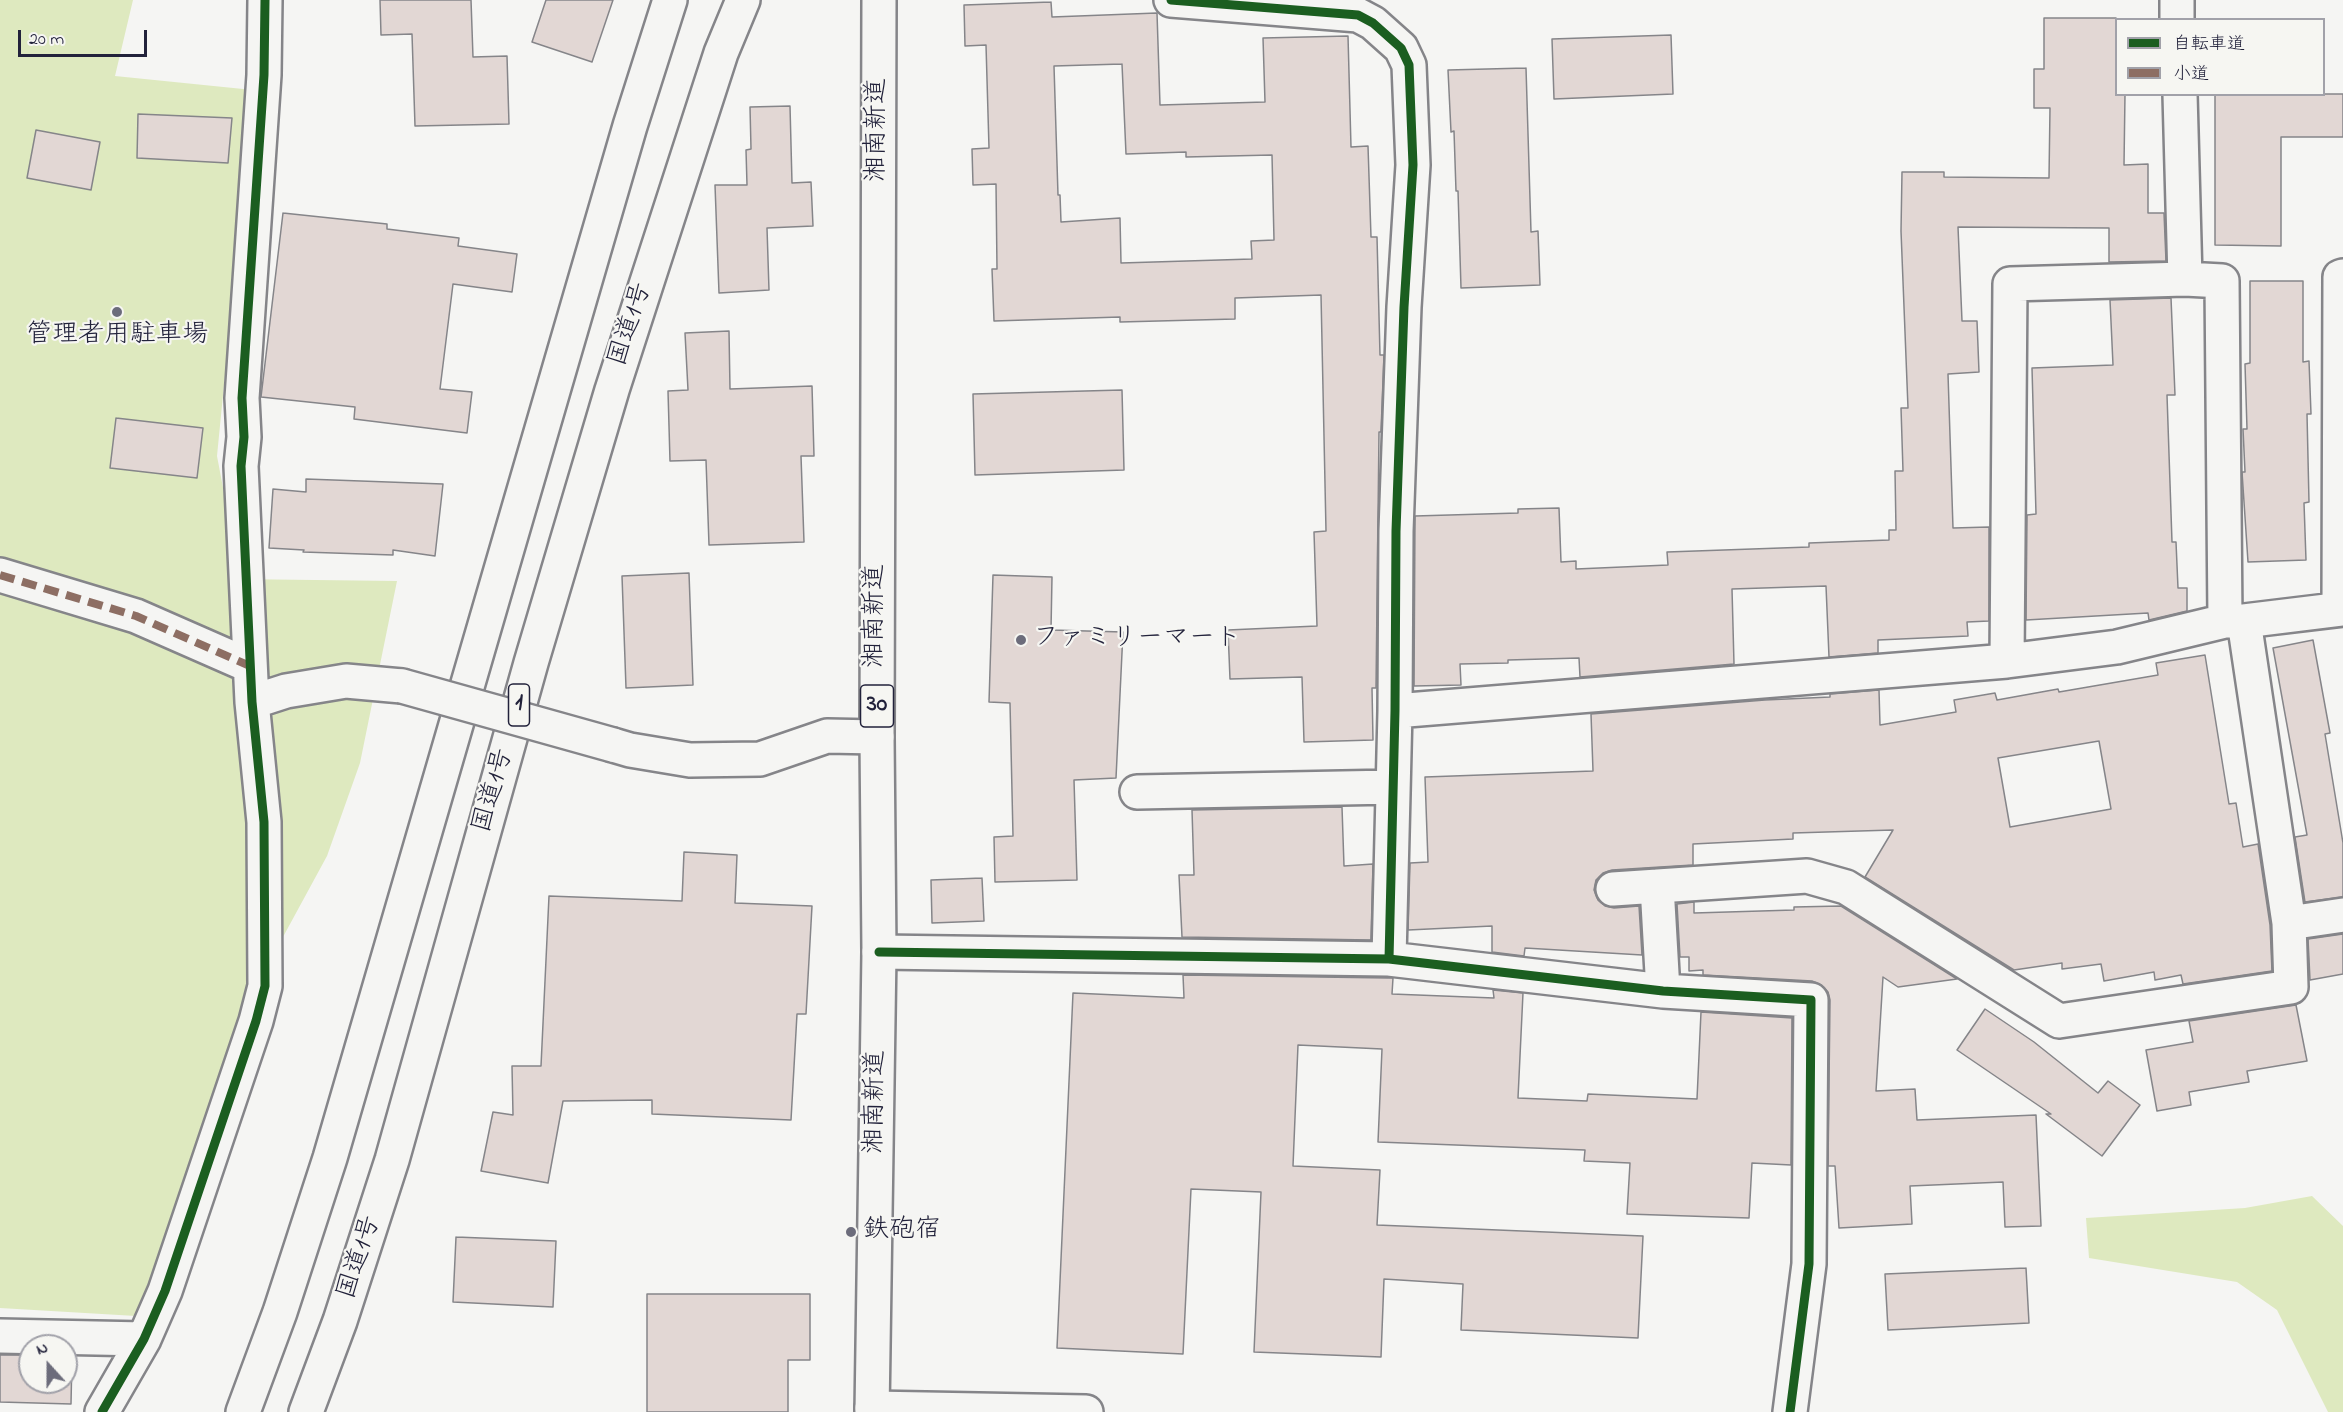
<!DOCTYPE html>
<html>
<head>
<meta charset="utf-8">
<style>
  body { margin:0 }
  #map { position:relative; width:2343px; height:1412px; overflow:hidden; background:#f5f5f3; font-family:"Indie Flower","Klee One",sans-serif }
  canvas { display:block }
  .legend { position:absolute; left:2115px; top:18px; width:210px; height:78px; box-sizing:border-box; background:#f6f6f2; border:2px solid #a1a1a9; margin:0; padding:8px 10px; list-style:none; font-size:18px; color:#22223b }
  .legend li { display:flex; align-items:center; gap:12px; height:30px }
  .legend b { width:30px; border:2px solid #a1a1a9 }
  .north { position:absolute; left:18px; top:1334px; width:60px; height:60px; box-sizing:border-box; background:#f6f6f2; border:2px solid #a1a1a9; border-radius:50%; rotate:339deg; font-size:16px; font-weight:700; line-height:24px; text-align:center; color:#22223b }
  .north::after { content:''; display:block; margin:auto; width:21px; height:27px; background:#6c6c7b; clip-path:polygon(50% 0,100% 100%,50% 72%,0 100%) }
  .scale { position:absolute; left:18px; top:30px; width:129px; height:27px; box-sizing:border-box; border:3px solid #22223b; border-top:0; padding-left:8px; font-size:18px; line-height:21px; white-space:nowrap; color:#22223b; -webkit-text-stroke:4px #f6f6f2; paint-order:stroke }
</style>
</head>
<body>
<div id="map">
<canvas width="2343" height="1412"></canvas>
<ul class="legend">
<li><b style="height:8px;background:#1b5e20"></b>自転車道</li>
<li><b style="height:8px;background:#8d6e63"></b>小道</li>
</ul>
<div class="north">N</div>
<div class="scale">20 m</div>
</div>
<script>
const g = document.querySelector('canvas').getContext('2d');
g.lineJoin = 'round';
function fillPath(path, color) { g.fillStyle = color; g.fill(path, 'evenodd'); }
const toPath = rows => new Path2D(rows.map(r => 'M' + r).join(''));
function stroke(path, color, width, dash) { g.strokeStyle = color; g.lineWidth = width; g.lineCap = dash ? 'butt' : 'round'; g.setLineDash(dash || []); g.stroke(path); }
function label(font, color, halo, rows, align = 'center') {
  g.font = font + ' "Indie Flower","Klee One",sans-serif'; g.lineWidth = 4.5; g.setLineDash([]); g.textBaseline = 'middle'; g.strokeStyle = halo; g.fillStyle = color; for (const [text, x, y, turn = 0] of rows) {
    g.save(); g.translate(x, y); g.rotate((+turn || 0) * Math.PI / 180); g.textAlign = isNaN(turn) ? turn : align; if (halo) g.strokeText(text, 0, 0); g.fillText(text, 0, 0); g.restore();
  }
}
const green = toPath([
  [0,0,133,0,115,76,253,90,217,456,231,530,233,579,397,581,360,763,327,856,246,1005,202,1158,136,1316,0,1308],
  [2312,1196,2343,1226,2343,1412,2328,1412,2277,1310,2237,1282,2089,1258,2086,1218,2245,1208]
]);
const building = toPath([
  [380,0,471,0,473,57,507,56,509,124,415,126,412,34,381,35,380,0],
  [546,0,613,0,592,62,532,42,546,0],
  [1051,2,1052,17,1157,13,1160,105,1265,102,1263,38,1348,36,1351,147,1368,146,1371,237,1377,237,1380,355,1384,355,1381,432,1379,432,1376,688,1372,688,1373,740,1304,742,1302,677,1230,679,1228,630,1317,626,1314,532,1326,531,1321,295,1235,298,1235,319,1120,322,1120,317,994,321,992,269,997,269,996,184,973,185,972,149,989,148,986,45,965,46,964,5,1051,2],
  [1122,64,1126,154,1186,152,1186,157,1272,155,1274,240,1251,241,1252,259,1121,263,1120,218,1061,222,1060,195,1058,195,1054,66,1122,64],
  [2044,18,2116,18,2116,94,2125,94,2124,165,2148,164,2148,213,2164,213,2166,261,2109,262,2109,228,1958,227,1962,321,1977,321,1979,372,1948,374,1953,528,1989,527,1989,621,1967,622,1968,636,1878,640,1878,653,1829,657,1826,586,1732,589,1734,664,1580,677,1579,658,1508,660,1508,663,1460,664,1461,685,1414,686,1415,516,1518,513,1518,509,1559,508,1561,562,1576,561,1576,569,1668,565,1667,552,1809,547,1809,543,1889,540,1889,530,1896,530,1895,471,1903,471,1901,408,1908,408,1901,231,1902,172,1944,172,1944,177,2049,178,2050,108,2034,108,2034,69,2044,69,2044,18],
  [1671,35,1673,94,1554,99,1552,39,1671,35],
  [1526,68,1531,232,1538,231,1540,285,1461,288,1458,191,1456,191,1454,131,1451,132,1448,70,1526,68],
  [2215,94,2343,94,2343,137,2281,137,2281,246,2215,245,2215,94],
  [790,106,792,183,811,182,813,226,767,228,769,290,719,293,715,185,747,185,746,150,751,149,750,107,790,106],
  [138,114,232,118,228,163,137,158,138,114],
  [36,130,100,142,91,190,27,178,36,130],
  [283,213,387,224,387,229,459,238,458,246,517,254,512,292,453,284,440,389,472,392,467,433,354,419,355,407,261,397,283,213],
  [2250,281,2303,281,2303,362,2309,361,2311,414,2307,414,2309,502,2304,503,2306,560,2248,562,2242,472,2245,472,2243,429,2247,429,2245,364,2250,363,2250,281],
  [2171,298,2175,395,2167,395,2172,542,2176,542,2178,588,2187,588,2187,611,2149,620,2148,613,2026,620,2027,515,2036,514,2032,368,2113,365,2110,300,2171,298],
  [729,331,730,389,812,386,814,456,801,456,804,542,709,545,706,460,670,461,668,391,688,390,685,333,729,331],
  [1122,390,1124,470,975,475,973,394,1122,390],
  [116,418,203,428,197,478,110,468,116,418],
  [306,479,443,484,435,556,393,550,393,555,303,552,304,550,269,548,273,489,306,492,306,479],
  [689,573,693,685,626,688,622,576,689,573],
  [993,575,1052,577,1051,630,1123,632,1116,778,1074,780,1077,880,995,882,994,837,1013,836,1010,703,989,702,993,575],
  [2313,640,2330,733,2325,734,2343,843,2343,897,2305,902,2295,837,2307,835,2273,648,2313,640],
  [2205,655,2229,804,2236,803,2243,847,2258,844,2270,925,2272,971,2183,984,2181,975,2155,980,2154,972,2104,981,2101,964,2062,969,2062,963,2014,970,1865,877,1893,830,1793,833,1793,839,1693,844,1693,865,1612,870,1603,873,1596,880,1594,890,1598,900,1605,906,1614,908,1639,906,1642,955,1525,948,1524,956,1492,952,1492,926,1408,930,1410,863,1428,862,1425,777,1593,771,1591,714,1765,700,1830,697,1830,694,1879,690,1880,725,1956,712,1954,700,1995,693,1997,700,2058,689,2059,692,2158,675,2156,663,2205,655],
  [2099,741,2111,809,2010,827,1998,758,2099,741],
  [1342,807,1344,866,1373,864,1371,940,1182,937,1179,875,1194,875,1192,810,1342,807],
  [684,852,737,855,735,903,812,906,806,1014,797,1014,791,1120,652,1114,652,1100,563,1101,548,1183,481,1171,493,1112,513,1115,512,1066,541,1066,549,896,682,901,684,852],
  [982,878,984,921,932,923,931,880,982,878],
  [1694,902,1694,913,1794,910,1794,907,1841,906,1957,979,1898,987,1883,977,1876,1091,1915,1089,1917,1120,2036,1115,2041,1226,2005,1227,2003,1182,1910,1186,1912,1224,1839,1228,1835,1166,1828,1166,1830,1000,1828,992,1821,985,1812,981,1703,975,1703,970,1689,971,1689,957,1680,957,1677,904,1694,902],
  [2343,934,2343,974,2310,980,2308,939,2343,934],
  [1183,975,1388,978,1393,978,1392,994,1494,998,1493,990,1523,993,1518,1098,1587,1101,1588,1094,1697,1099,1701,1012,1792,1018,1791,1165,1752,1163,1749,1218,1627,1214,1630,1163,1584,1161,1585,1150,1378,1142,1382,1049,1298,1045,1293,1166,1380,1170,1377,1225,1643,1236,1638,1338,1461,1330,1463,1284,1384,1279,1381,1357,1254,1352,1261,1192,1191,1189,1183,1354,1057,1348,1073,993,1184,998,1183,975],
  [2296,1005,2307,1061,2247,1071,2249,1082,2189,1092,2191,1105,2157,1111,2146,1050,2193,1042,2189,1021,2296,1005],
  [1985,1009,2034,1042,2098,1093,2108,1081,2140,1105,2102,1156,2046,1114,2051,1114,1957,1050,1985,1009],
  [456,1237,556,1241,553,1307,453,1302,456,1237],
  [2026,1268,2029,1323,1888,1330,1885,1274,2026,1268],
  [647,1294,810,1294,810,1360,788,1360,788,1412,647,1412,647,1294],
  [0,1355,30,1355,30,1382,66,1382,66,1356,72,1356,71,1404,0,1402,0,1355]
]);
const minor = toPath([
  [1171,0,1358,15,1373,23,1401,48,1409,65,1413,165,1404,307,1396,531,1395,711,1389,959],
  [2177,0,2177,20],
  [2185,279,2222,281,2225,621],
  [0,575,136,616,250,666],
  [2339,608,2340,277,2343,276],
  [2007,661,2010,284,2185,279,2180,94],
  [252,702,286,691,346,681,402,686],
  [1395,711,2007,661,2117,647,2225,621,2244,621,2343,609],
  [613,745,630,750,690,760,760,759,827,736,877,737],
  [1137,792,1393,787],
  [1657,886,1663,991],
  [1613,889,1807,876,1846,887,2059,1021,2291,987,2289,923,2244,621],
  [2289,923,2343,915],
  [879,952,1389,959,1663,991,1811,1000,1809,1264,1790,1412],
  [0,1336,144,1339],
  [872,1408,1086,1412],
  [102,1412,144,1339,165,1291,256,1021,265,986,264,822,252,702,241,466,244,437,242,398,264,75,265,0]
]);
const major = toPath([
  [872,1412,879,952,877,737,879,0]
]);
const highway = toPath([
  [243,1412,280,1312,330,1158,630,126,670,0],
  [306,1412,340,1321,392,1160,531,663,612,390,721,53,743,0]
]);
const minorBridge = toPath([
  [402,686,613,745]
]);
const quiet = toPath([
  [0,575,136,616,250,666]
]);
const cycleway = toPath([
  [1171,0,1358,15,1373,23,1401,48,1409,65,1413,165,1404,307,1396,531,1395,711,1389,959],
  [879,952,1389,959,1663,991,1811,1000,1809,1264,1790,1412],
  [102,1412,144,1339,165,1291,256,1021,265,986,264,822,252,702,241,466,244,437,242,398,264,75,265,0]
]);
const markers = [
  [117,312,6,"#6c6c7b"],
  [1021,640,6,"#6c6c7b"],
  [851,1232,6,"#6c6c7b"]
];
const shields = [
  [519,705,21],
  [877,706,33]
];
const shieldNames = [
  ["1",519,705],
  ["30",877,706]
];
const streetNames = [
  ["湘南新道",879,130,-90],
  ["国道1号",632,325,-72],
  ["湘南新道",877,616,-90],
  ["国道1号",495,791,-74],
  ["湘南新道",877,1102,-89],
  ["国道1号",361,1258,-72]
];
const poiNames = [
  ["管理者用駐車場",117,337,"center"],
  ["ファミリーマート",1033,640],
  ["鉄砲宿",863,1232]
];
fillPath(green, '#dee9bf');
fillPath(building, '#e2d7d4');
stroke(building, '#858589', 1.5);
stroke(minor, '#858589', 38);
stroke(major, '#858589', 38);
stroke(highway, '#858589', 38);
stroke(minor, '#f5f5f3', 33);
stroke(major, '#f5f5f3', 33);
stroke(highway, '#f5f5f3', 33);
stroke(minorBridge, '#858589', 38, []);
stroke(minorBridge, '#f5f5f3', 33);
stroke(quiet, '#8d6e63', 8, [15, 8]);
stroke(cycleway, '#1b5e20', 9);
for (const [x, y, r, color] of markers) { const dot = new Path2D(); dot.arc(x, y, r, 0, 2 * Math.PI); g.fillStyle = color; g.fill(dot); stroke(dot, '#f6f6f2', 2); }
for (const [x, y, w] of shields) { const box = new Path2D(); box.roundRect(x - w / 2, y - 21, w, 42, 4.5); g.fillStyle = '#f6f6f2'; g.fill(box); stroke(box, '#22223b', 1.5); }
label('bold 24px', '#22223b', null, shieldNames);
label('26px', '#22223b', '#f6f6f2', streetNames);
label('26px', '#22223b', '#f6f6f2', poiNames, 'left');
</script>
</body>
</html>
